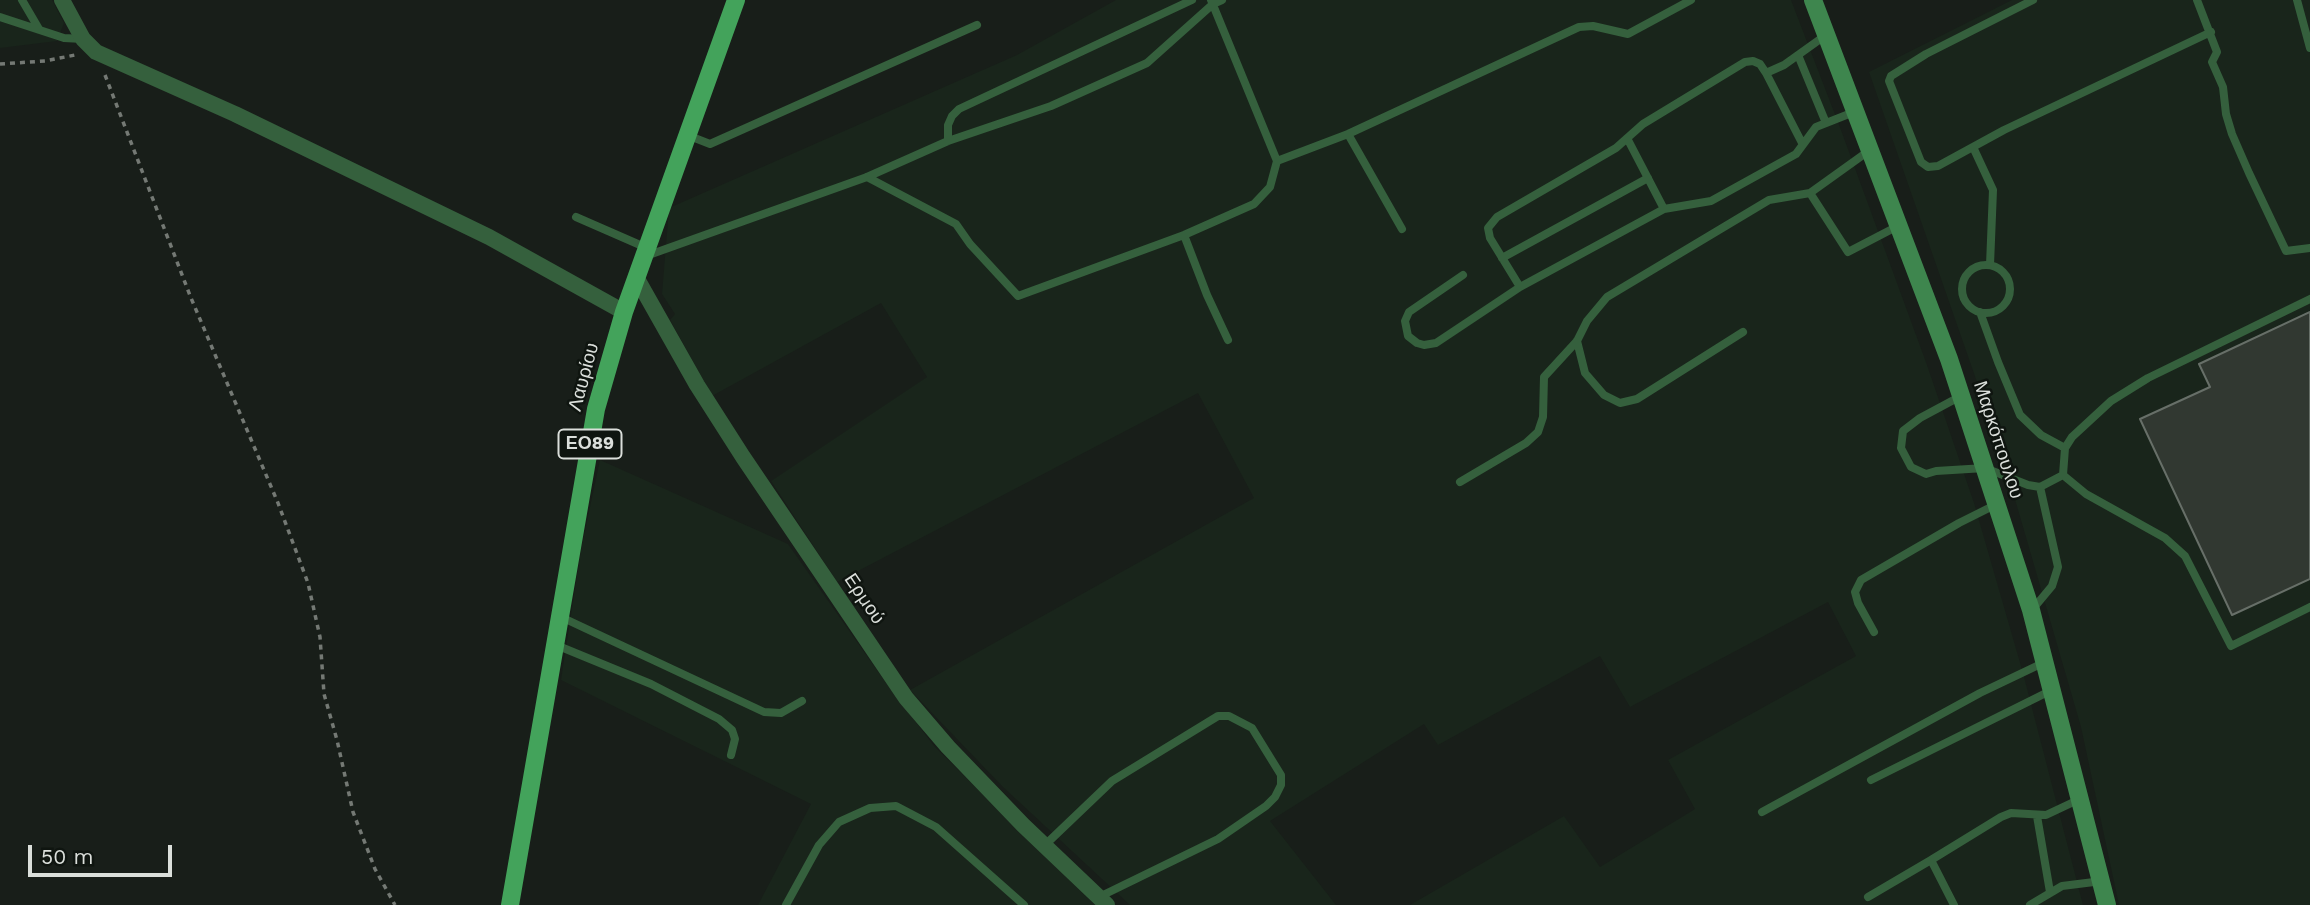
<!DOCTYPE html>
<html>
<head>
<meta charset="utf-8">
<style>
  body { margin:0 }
  #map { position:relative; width:2310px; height:905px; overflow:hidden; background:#181e19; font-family:"Work Sans",sans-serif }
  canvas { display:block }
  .scale { position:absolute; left:28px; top:845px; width:144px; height:32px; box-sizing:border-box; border:4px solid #dbdfdb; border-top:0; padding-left:9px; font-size:21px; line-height:24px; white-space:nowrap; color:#dbdfdb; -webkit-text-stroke:5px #0f1510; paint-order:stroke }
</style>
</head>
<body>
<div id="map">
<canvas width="2310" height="905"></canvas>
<div class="scale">50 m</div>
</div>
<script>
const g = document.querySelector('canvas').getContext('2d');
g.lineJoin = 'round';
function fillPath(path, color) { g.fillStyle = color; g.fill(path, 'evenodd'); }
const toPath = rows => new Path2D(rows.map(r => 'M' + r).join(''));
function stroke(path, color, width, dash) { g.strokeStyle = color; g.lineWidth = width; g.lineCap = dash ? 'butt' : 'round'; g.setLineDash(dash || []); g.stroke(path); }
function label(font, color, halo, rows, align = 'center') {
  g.font = font + ' "Work Sans",sans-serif'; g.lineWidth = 5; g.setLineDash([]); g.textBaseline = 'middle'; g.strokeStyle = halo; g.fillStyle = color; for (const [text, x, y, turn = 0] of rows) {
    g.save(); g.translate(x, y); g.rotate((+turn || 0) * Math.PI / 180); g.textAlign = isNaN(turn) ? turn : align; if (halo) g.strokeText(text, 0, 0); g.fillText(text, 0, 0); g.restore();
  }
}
const built = toPath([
  [0,0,52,0,64,23,57,41,0,48],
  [1116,0,1791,0,1841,130,1927,365,1974,503,2023,673,2083,905,1410,905,1564,816,1600,867,1695,809,1668,760,1856,656,1828,602,1630,707,1600,656,1438,745,1424,724,1270,821,1336,905,1130,905,1003,787,910,690,1254,498,1198,393,837,582,771,481,927,377,881,303,712,396,670,320,675,314,662,294,669,208,1017,55],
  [2012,0,2310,0,2310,905,2119,905,2081,727,2001,451,1869,72],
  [600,460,788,544,879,673,934,746,1095,905,758,905,811,804,561,680,581,549]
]);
const building = toPath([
  [2310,312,2310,579,2232,615,2140,419,2210,387,2199,364,2310,312]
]);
const path = toPath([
  [0,64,45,61,75,55],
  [105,75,191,298,278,503,308,583,320,637,324,694,337,740,353,812,375,869,395,905]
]);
const lane = toPath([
  [22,0,39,29],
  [1211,0,1277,161,1348,134,1579,27,1593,26,1628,34,1691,0],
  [2033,0,1926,54,1891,76,1889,81,1921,162,1928,167,1938,166,2004,130,2211,32],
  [2197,0,2217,52,2212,62,2223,87,2226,114,2232,134,2249,173,2286,251,2310,248],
  [2297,0,2310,48],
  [0,17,64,38,83,39],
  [1826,35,1784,65,1766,73,1760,64,1753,61,1745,62,1643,124,1616,148,1497,217,1488,228,1490,238,1520,287,1664,209,1711,201,1796,154,1816,127,1854,112],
  [1798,55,1826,123],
  [1766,73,1802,143],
  [1348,134,1402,229],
  [687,135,710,144,977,25],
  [1627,138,1664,209],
  [948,141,948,125,952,116,959,109,1192,0],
  [1973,147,1993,190,1990,265],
  [867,177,956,224,970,244,1018,296,1184,235,1254,204,1270,187,1277,161],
  [1810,193,1848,252,1898,226],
  [576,217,647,248],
  [1184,235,1207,295,1228,340],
  [646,256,867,177,948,141,1051,106,1147,63,1213,4,1222,0],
  [1502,258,1648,178],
  '1962 289a24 24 0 1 1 48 0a24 24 0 1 1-48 0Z',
  [1463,275,1409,312,1405,321,1408,336,1417,343,1424,345,1436,343,1520,287],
  [1980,312,1998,362,2020,415,2041,435,2065,448],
  [1577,341,1585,373,1604,395,1620,403,1637,399,1743,332],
  [1961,396,1920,418,1903,431,1901,448,1911,467,1926,474,1936,471,1985,468,2028,485,2040,487,2063,475],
  [2063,475,2086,494,2165,538,2185,556,2231,646,2310,607],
  [2063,475,2065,448,2072,437,2111,401,2148,378,2310,299],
  [1460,482,1526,443,1538,432,1543,417,1544,377,1577,341,1587,321,1607,297,1769,200,1810,193,1870,150],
  [2032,610,2052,586,2058,567,2040,487],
  [561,617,764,712,781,713,802,701],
  [1874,632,1858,603,1855,592,1861,580,1959,523,1997,504],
  [556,645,651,684,719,719,732,730,735,739,731,755],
  [1871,780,2052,690],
  [1762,812,1980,693,2045,662],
  [2037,816,2050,892],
  [1045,845,1112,781,1218,716,1229,716,1252,728,1281,775,1281,785,1275,797,1266,806,1218,839,1099,897],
  [1868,897,1931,860],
  [786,905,819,845,839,822,870,808,896,806,936,827,1024,905],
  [1954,905,1931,860,2001,817,2011,813,2046,815,2080,799],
  [2030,905,2062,886,2102,881]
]);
const street = toPath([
  [62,0,83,39,96,52,235,114,489,237,624,312],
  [636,277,697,385,743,457,906,698,948,747,1023,825,1107,905]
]);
const secondary = toPath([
  [1813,0,1949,359,2031,610,2107,905]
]);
const primary = toPath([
  [510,905,596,409,624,312,736,0]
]);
const shields = [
  [590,444,63]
];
const shieldNames = [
  ["ΕΟ89",590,444]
];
const streetNames = [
  ["Λαυρίου",584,377,-75],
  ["Μαρκόπουλου",1998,440,72],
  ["Ερμού",864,599,56]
];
fillPath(built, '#19251b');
fillPath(building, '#313831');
stroke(building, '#676f68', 2);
stroke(path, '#747974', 3.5, [5, 5]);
stroke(lane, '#35603d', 8);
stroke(street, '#35603d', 16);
stroke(secondary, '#3e864e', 18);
stroke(primary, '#43a35b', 18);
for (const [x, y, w] of shields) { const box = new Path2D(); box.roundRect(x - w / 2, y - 14.5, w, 29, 5); g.fillStyle = '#0f1510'; g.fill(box); stroke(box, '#dbdfdb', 2); }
label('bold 18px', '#dbdfdb', null, shieldNames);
label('19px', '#dbdfdb', '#0f1510', streetNames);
</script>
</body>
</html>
